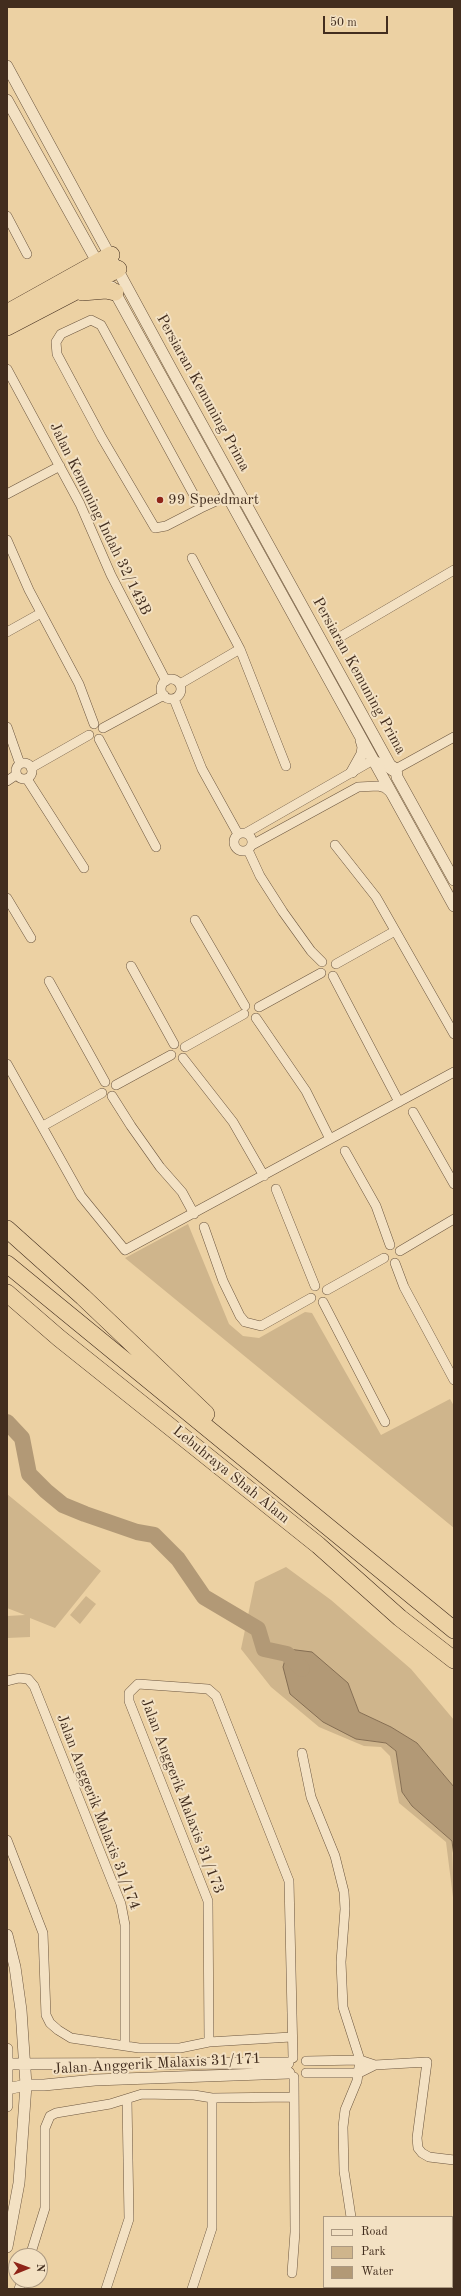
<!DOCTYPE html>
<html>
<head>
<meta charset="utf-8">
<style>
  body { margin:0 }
  #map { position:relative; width:461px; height:2296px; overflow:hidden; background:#ecd1a3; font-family:"Old Standard TT",serif }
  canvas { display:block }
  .frame { position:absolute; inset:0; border:8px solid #422d1e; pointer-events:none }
  .legend { position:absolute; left:323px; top:2216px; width:130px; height:72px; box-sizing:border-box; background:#f3e1c3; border:1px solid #ac9981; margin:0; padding:5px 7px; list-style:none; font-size:12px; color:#422d1e }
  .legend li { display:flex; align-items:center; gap:8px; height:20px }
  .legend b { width:20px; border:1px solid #ac9981 }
  .north { position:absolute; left:8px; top:2248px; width:40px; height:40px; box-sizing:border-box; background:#f3e1c3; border:1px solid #ac9981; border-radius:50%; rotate:89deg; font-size:11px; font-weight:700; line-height:16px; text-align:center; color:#422d1e }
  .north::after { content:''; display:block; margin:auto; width:14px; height:18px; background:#8f2418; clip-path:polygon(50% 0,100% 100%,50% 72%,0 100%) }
  .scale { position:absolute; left:323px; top:16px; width:65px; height:18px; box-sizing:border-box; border:2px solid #422d1e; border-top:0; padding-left:5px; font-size:12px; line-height:14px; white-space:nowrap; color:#422d1e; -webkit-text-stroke:3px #f3e1c3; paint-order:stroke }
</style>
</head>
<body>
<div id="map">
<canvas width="461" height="2296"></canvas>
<div class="frame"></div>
<ul class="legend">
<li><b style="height:5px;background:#f3e1c3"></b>Road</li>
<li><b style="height:11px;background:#cfb58c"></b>Park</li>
<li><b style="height:11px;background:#b29976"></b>Water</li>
</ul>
<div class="north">N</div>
<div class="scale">50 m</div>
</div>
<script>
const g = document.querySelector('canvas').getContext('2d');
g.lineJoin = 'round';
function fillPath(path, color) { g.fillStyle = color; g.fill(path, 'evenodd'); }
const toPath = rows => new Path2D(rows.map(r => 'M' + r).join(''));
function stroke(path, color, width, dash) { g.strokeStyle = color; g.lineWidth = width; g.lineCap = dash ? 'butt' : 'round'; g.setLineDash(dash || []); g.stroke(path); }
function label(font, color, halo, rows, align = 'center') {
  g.font = font + ' "Old Standard TT",serif'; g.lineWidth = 4; g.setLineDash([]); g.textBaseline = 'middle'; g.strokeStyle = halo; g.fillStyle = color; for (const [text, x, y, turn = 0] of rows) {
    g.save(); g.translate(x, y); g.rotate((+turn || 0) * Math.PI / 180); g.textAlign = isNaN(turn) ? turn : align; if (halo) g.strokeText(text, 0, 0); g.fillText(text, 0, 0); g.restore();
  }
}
const green = toPath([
  [188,1224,229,1324,243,1336,259,1338,305,1312,312,1313,381,1435,450,1399,454,1406,454,1528,125,1258],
  [7,1494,101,1571,55,1628,30,1618,30,1637,7,1638,7,1616,25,1615,7,1608],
  [286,1567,331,1600,411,1669,454,1720,454,1787,417,1743,391,1727,359,1712,348,1683,356,1739,386,1743,396,1751,402,1792,412,1806,452,1841,454,1905,446,1842,399,1803,390,1756,381,1747,364,1746,319,1727,271,1687,241,1649,255,1582],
  [86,1596,96,1604,80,1624,70,1615]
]);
const water = toPath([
  [288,1649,312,1652,348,1683,359,1712,391,1727,417,1743,454,1787,454,1857,452,1841,412,1806,402,1792,396,1751,386,1743,356,1739,323,1722,290,1694,283,1667,288,1649]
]);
const river = toPath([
  [7,1422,22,1438,29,1474,46,1491,63,1505,85,1514,137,1532,154,1535,178,1559,204,1597,258,1629,264,1649,287,1654,302,1669]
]);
const minor = toPath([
  [7,216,27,254],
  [7,369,80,504,111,575,166,681],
  [7,494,60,466],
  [201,508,166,526,155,528,102,438,57,354,56,342,61,334,91,320,101,325,201,508,227,496],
  [7,540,29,590,79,684,94,724],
  [192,558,240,649,286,766],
  [7,632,41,613],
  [338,638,454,570],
  '161 689a10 10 0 1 1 20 0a10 10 0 1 1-20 0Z',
  [180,684,240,649],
  [174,699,202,769,238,834],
  [7,727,20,764],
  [103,728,164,695],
  [99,739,156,847],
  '16 771a8 8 0 1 1 16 0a8 8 0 1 1-16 0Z',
  [31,768,89,735],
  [396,769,454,737],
  [27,779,84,868],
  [7,781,16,775],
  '234 842a9 9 0 1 1 18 0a9 9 0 1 1-18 0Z',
  [246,833,373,760,383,764,392,771],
  [252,845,358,787,378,786,385,788,392,794],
  [335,845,376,897,454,1034],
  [248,850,260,876,283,912,311,951,322,962],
  [7,898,31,938],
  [195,920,245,1006],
  [336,964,395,931],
  [131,966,174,1044],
  [333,976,399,1102],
  [49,981,105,1082],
  [259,1007,321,973],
  [256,1018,306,1091,330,1139],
  [185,1047,244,1014],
  [183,1058,233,1122,264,1176],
  [7,1064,81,1196,125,1250,454,1072],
  [116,1085,171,1055],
  [112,1096,131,1126,160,1167,182,1192,194,1214],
  [413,1112,454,1184],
  [43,1126,102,1093],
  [345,1151,376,1206,390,1245],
  [276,1189,315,1286],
  [204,1227,223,1281,240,1316,245,1322,261,1326,311,1298],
  [400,1251,454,1219],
  [395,1263,404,1287,454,1380],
  [327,1290,384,1258],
  [323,1302,385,1422],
  [7,1681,19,1678,28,1679,34,1686,121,1904,125,1925,125,2046],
  [302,1753,311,1797,335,1856,344,1892,345,1909,341,1962,343,2007,360,2060,357,2081,345,2110,343,2127,344,2171,351,2217],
  [7,1840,43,1933,46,2015,50,2023,58,2030,71,2038,139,2048,180,2048,209,2042,291,2037],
  [209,2042,208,1901,129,1701,129,1693,138,1684,208,1689,216,1696,289,1881,293,2058],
  [306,2061,360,2060,375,2065,427,2062,417,2138,418,2148,422,2153,429,2157,454,2160],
  [306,2073,359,2073,375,2065],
  [30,2256,45,2208,45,2128,50,2116,56,2113,110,2104,142,2094,194,2095,212,2098,293,2097],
  [292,2273,295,2232,294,2077],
  [19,2289,22,2280],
  [106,2289,129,2219,127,2099],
  [192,2289,212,2228,212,2098]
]);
const tertiary = toPath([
  [7,66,172,370,390,765,396,769,397,777,454,880],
  [7,100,100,267],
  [112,287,454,906],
  [352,772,362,754,363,747,361,740],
  [7,1935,15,1967,21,2010,26,2085,19,2183,7,2247],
  [7,2049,7,2106],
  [7,2064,288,2063],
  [7,2089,26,2085,44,2085,95,2080,289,2073]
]);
const motorway = toPath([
  [82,292,106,290,115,292],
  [7,313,111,255],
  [7,327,118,269],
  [7,1229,83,1297,206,1414],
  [7,1264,454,1630],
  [7,1293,59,1338,318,1545,400,1618,454,1660]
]);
const markers = [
  [160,500,4,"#8f2418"]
];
const streetNames = [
  ["Persiaran Kemuning Prima",203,393,61],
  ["Jalan Kemuning Indah 32/143B",100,519,64],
  ["Persiaran Kemuning Prima",359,676,61],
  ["Lebuhraya Shah Alam",231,1475,39],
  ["Jalan Anggerik Malaxis 31/173",182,1796,69],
  ["Jalan Anggerik Malaxis 31/174",98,1812,69],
  ["Jalan Anggerik Malaxis 31/171",157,2064,-3]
];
const poiNames = [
  ["99 Speedmart",168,500]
];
fillPath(green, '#cfb58c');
fillPath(water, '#b29976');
stroke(water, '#856e53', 1);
stroke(river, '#b29976', 16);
stroke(minor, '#6c563f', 10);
stroke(tertiary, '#6c563f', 12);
stroke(motorway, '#422d1e', 18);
stroke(minor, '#f3e1c3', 9);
stroke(tertiary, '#f3e1c3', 11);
stroke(motorway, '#ecd1a3', 17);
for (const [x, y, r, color] of markers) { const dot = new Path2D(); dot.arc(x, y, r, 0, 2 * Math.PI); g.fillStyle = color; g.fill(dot); stroke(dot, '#f3e1c3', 1.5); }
label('15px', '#422d1e', '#f3e1c3', streetNames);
label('15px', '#422d1e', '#f3e1c3', poiNames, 'left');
</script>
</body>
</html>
